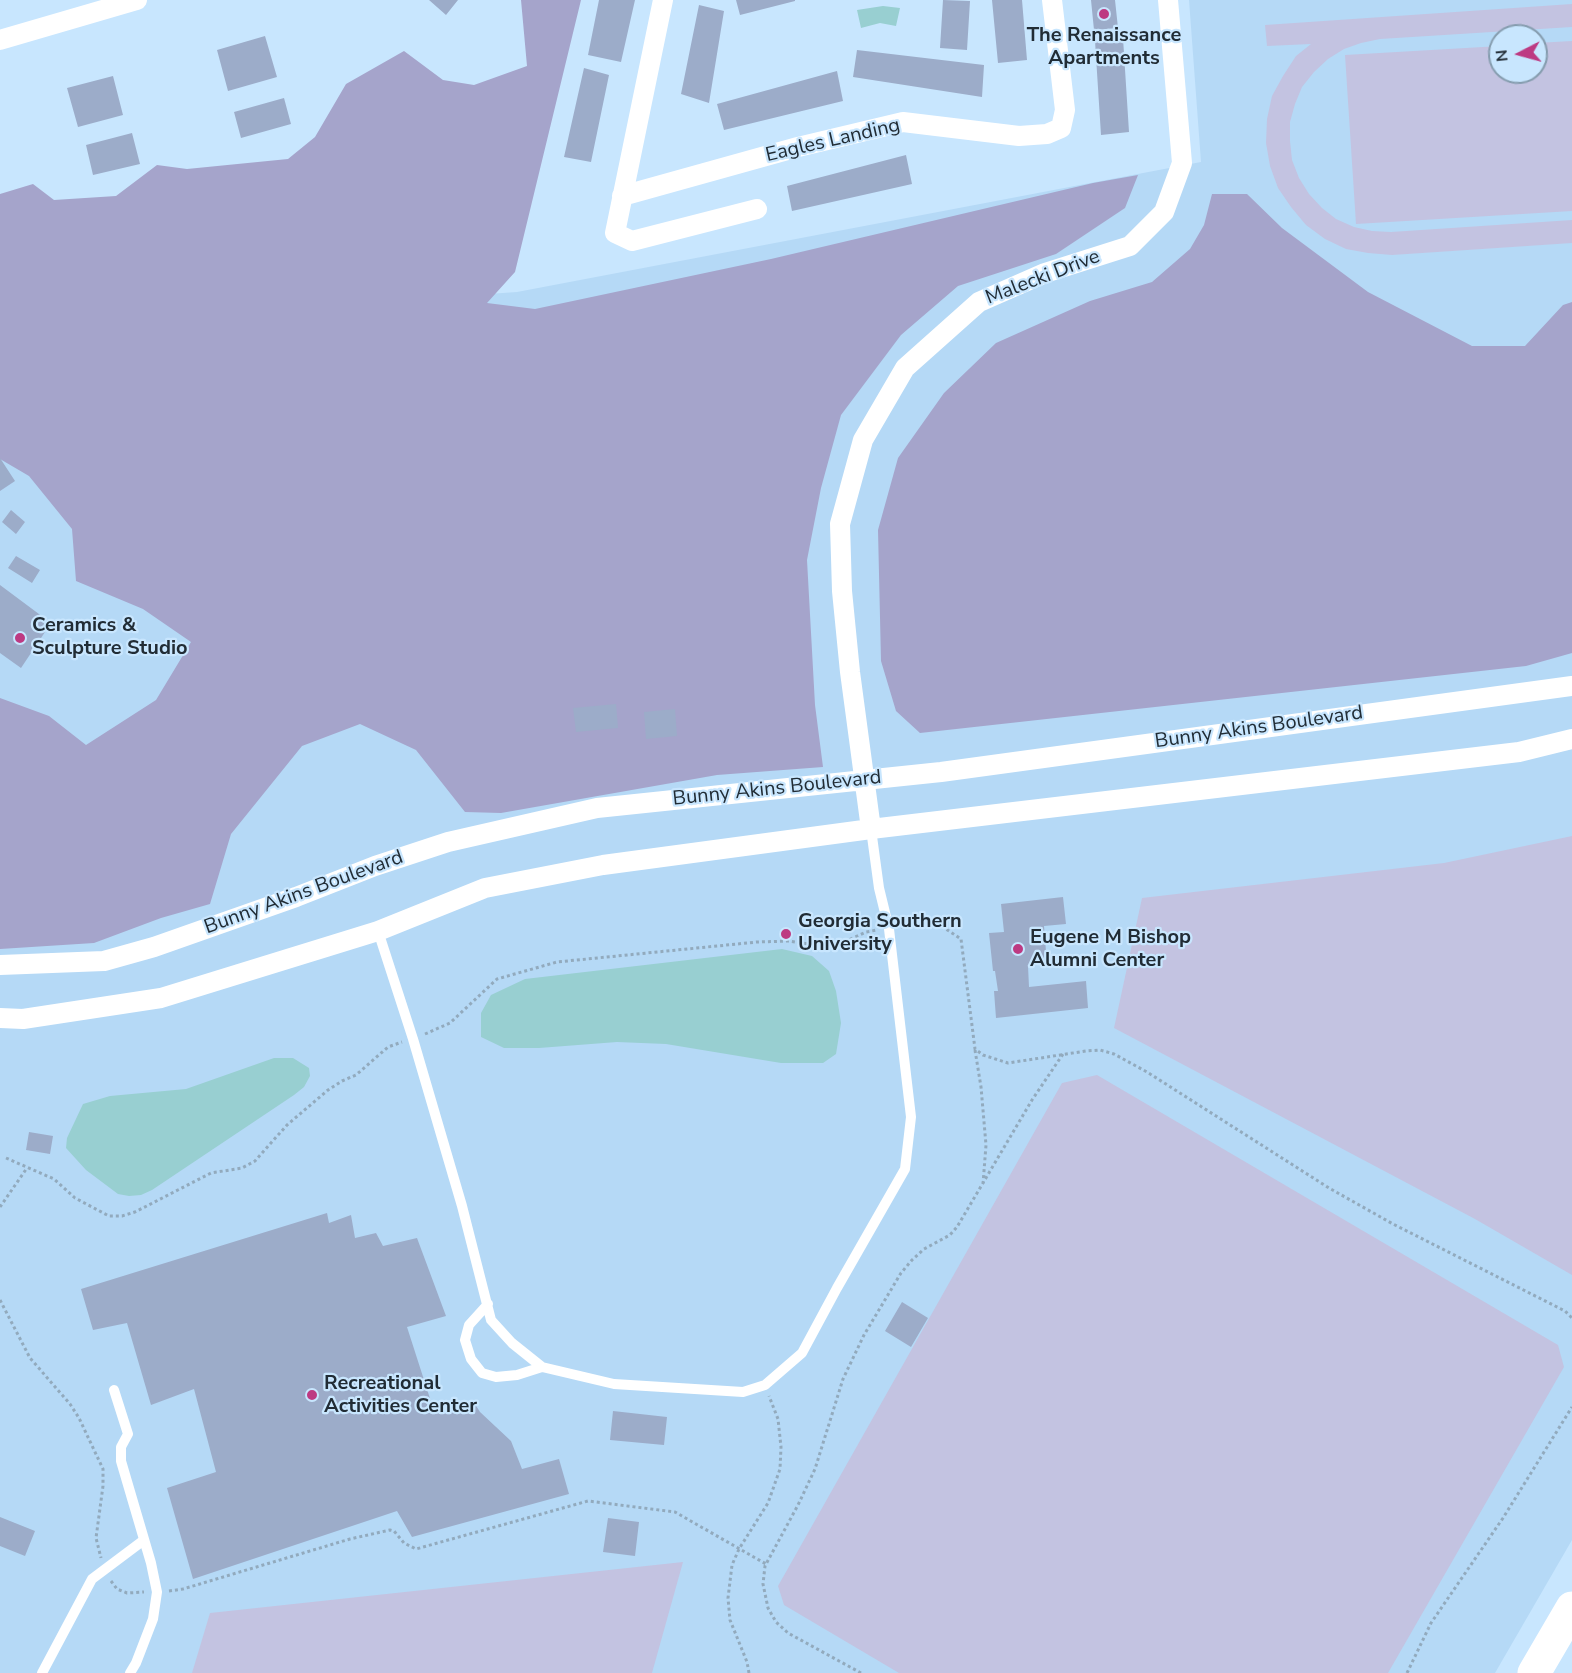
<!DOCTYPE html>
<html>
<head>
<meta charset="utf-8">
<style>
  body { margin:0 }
  #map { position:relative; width:1572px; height:1673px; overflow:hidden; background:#c8e6fe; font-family:"Nunito Sans",sans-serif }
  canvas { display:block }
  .north { position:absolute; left:1488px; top:24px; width:60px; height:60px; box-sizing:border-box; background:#c8e6fe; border:2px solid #859cae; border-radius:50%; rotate:264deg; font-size:16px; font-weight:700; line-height:24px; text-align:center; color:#212c35 }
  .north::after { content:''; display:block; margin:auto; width:21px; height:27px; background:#bd3a82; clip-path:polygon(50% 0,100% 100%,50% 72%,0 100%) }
</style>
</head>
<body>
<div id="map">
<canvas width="1572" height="1673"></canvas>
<div class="north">N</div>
</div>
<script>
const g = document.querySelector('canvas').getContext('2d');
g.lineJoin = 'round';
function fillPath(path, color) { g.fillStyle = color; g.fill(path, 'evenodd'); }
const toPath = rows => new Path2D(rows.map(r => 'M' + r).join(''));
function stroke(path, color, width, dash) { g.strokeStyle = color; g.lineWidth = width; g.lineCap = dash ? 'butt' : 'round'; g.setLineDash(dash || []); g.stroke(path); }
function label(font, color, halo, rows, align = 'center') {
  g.font = font + ' "Nunito Sans",sans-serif'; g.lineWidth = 4.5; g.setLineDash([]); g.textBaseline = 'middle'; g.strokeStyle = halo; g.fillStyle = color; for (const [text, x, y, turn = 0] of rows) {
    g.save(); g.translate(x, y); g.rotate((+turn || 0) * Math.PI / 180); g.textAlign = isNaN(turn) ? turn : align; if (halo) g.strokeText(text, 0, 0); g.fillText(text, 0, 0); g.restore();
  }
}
const built = toPath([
  [1189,0,1572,0,1572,1540,1495,1673,0,1673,0,328,517,292,1201,162],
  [1500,36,1536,36,1536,72,1500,72]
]);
const green = toPath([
  [1572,4,1572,27,1380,39,1361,43,1344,49,1328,59,1314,72,1302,87,1295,104,1290,122,1290,141,1292,160,1299,178,1309,194,1322,208,1336,219,1354,227,1372,231,1391,232,1572,220,1572,243,1392,255,1368,253,1346,249,1325,239,1306,225,1291,207,1278,188,1270,166,1266,143,1267,119,1272,96,1283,76,1296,56,1311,44,1267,46,1265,25],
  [1572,41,1572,211,1356,224,1345,55,1500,46,1500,72,1536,72,1536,43],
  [1572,836,1572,1275,1475,1219,1114,1028,1142,898,1444,863],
  [1097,1075,1558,1345,1564,1367,1388,1673,899,1673,784,1605,778,1586,1062,1083],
  [683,1562,652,1673,192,1673,210,1613]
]);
const forest = toPath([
  [521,0,581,0,515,272,487,303,535,309,771,259,1093,183,1138,175,1125,208,1056,254,958,286,901,335,841,415,821,488,807,560,815,705,823,767,717,775,501,813,465,812,416,750,360,724,302,746,231,834,210,904,161,918,94,943,0,949,0,698,49,716,86,745,156,700,191,642,143,609,76,581,72,529,29,476,0,459,0,194,33,184,54,200,116,196,157,165,187,169,288,159,315,137,346,84,404,51,443,80,474,85,527,66],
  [1212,194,1247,194,1282,228,1368,292,1472,346,1525,346,1563,305,1572,302,1572,653,1526,666,920,733,896,711,881,661,878,530,898,458,944,393,996,343,1090,301,1152,282,1190,249,1204,225]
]);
const water = toPath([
  [883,6,900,8,896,26,880,23,861,28,857,10],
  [782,949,812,956,829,971,836,991,841,1023,836,1054,823,1063,781,1063,666,1044,617,1042,539,1048,504,1048,481,1037,481,1013,491,995,525,979],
  [274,1058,293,1058,309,1068,310,1076,304,1087,294,1095,152,1190,141,1195,129,1196,118,1194,86,1170,66,1148,67,1138,83,1104,110,1096,186,1089]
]);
const building = toPath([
  [429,0,458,0,446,15],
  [599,0,635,0,621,62,588,55],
  [736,0,795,0,795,1,740,15],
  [943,0,970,1,967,50,940,48],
  [992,0,1022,0,1027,60,998,63],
  [1091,0,1115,0,1118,28,1094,30],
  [699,5,724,11,709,103,681,94],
  [265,36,277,77,228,91,217,50],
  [1123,38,1129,132,1101,135,1095,41],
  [857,50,984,65,982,97,853,77],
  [584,68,609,75,591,162,564,157],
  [837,71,843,101,724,130,717,104],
  [113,76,123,115,78,127,67,88],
  [284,98,291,124,241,138,234,112],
  [132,133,140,164,93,175,86,145],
  [906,155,912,184,792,211,787,186],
  [0,458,15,481,0,491],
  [11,510,25,522,16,534,2,522],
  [16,556,40,570,32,583,8,568],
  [0,585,51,623,21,668,0,653],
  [616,704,618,728,576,732,573,708],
  [675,709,677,736,646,739,644,712],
  [1063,897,1066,924,1044,926,1047,964,1028,966,1029,987,1086,981,1088,1008,996,1018,994,991,998,991,995,971,993,971,989,933,1004,932,1001,904],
  [29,1132,53,1136,50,1154,26,1150],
  [327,1213,329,1223,351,1215,355,1238,376,1233,383,1246,417,1238,446,1316,407,1327,434,1411,473,1401,480,1412,511,1441,522,1469,559,1459,569,1494,412,1537,397,1511,193,1579,167,1488,216,1472,194,1389,151,1405,127,1323,93,1330,81,1289],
  [902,1302,928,1318,911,1347,885,1331],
  [613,1411,667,1417,664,1445,610,1440],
  [0,1517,35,1531,25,1556,0,1546],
  [608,1518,639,1522,635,1556,603,1552]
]);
const path = toPath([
  [901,927,931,922,937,923,961,939,975,1049,983,1055,1008,1063,1086,1051,1100,1050,1114,1054,1147,1072,1329,1188,1393,1224,1565,1311,1572,1318],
  [425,1034,450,1023,497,979,557,962,757,942,789,941,827,947,835,946,866,932,877,930],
  [975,1050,981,1087,986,1145,983,1184],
  [6,1158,54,1179,75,1198,109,1216,122,1216,135,1212,211,1173,242,1168,255,1161,287,1125,328,1090,342,1081,356,1075,388,1047,402,1042],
  [0,1207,27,1168],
  [0,1300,30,1358,70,1404,79,1418,103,1469,103,1486,96,1538,101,1558],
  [111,1581,117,1589,127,1593,144,1592],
  [169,1591,183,1589,350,1539,390,1530,394,1531,404,1543,416,1549,588,1501,675,1512,766,1564],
  [749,1673,747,1662,730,1620,728,1598,732,1565,739,1549,768,1503,780,1469,781,1447,778,1419,769,1396],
  [861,1673,788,1633,776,1622,768,1608,763,1584,765,1566,798,1505,815,1469,843,1379,864,1335,901,1273,912,1260,924,1249,950,1235,957,1227,1032,1100,1063,1054],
  [1407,1673,1431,1623,1503,1518,1572,1407]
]);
const service = toPath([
  [378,931,413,1039,462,1206,491,1320,512,1343,542,1367,614,1384,743,1392,765,1385,802,1353,837,1288,905,1169,911,1117,889,929,879,888,871,829],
  [488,1304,469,1325,465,1340,471,1359,482,1373,496,1377,517,1375,542,1367],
  [114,1390,128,1434,121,1447,121,1461,151,1563,157,1592,153,1619,136,1663,130,1673],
  [42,1673,92,1579,144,1540]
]);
const minor = toPath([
  [663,0,615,233,632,241,757,209],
  [0,40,137,0],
  [622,196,798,147,903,122,1019,136,1047,134,1061,128,1065,110,1052,0],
  [871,829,850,672,842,591,840,524,863,440,905,368,979,302,1045,273,1130,246,1164,212,1182,163,1168,0],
  [0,965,104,961,154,947,296,897,375,866,448,842,597,808,941,772,1572,686],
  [0,1018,23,1019,161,998,378,931,485,888,603,865,871,829,1519,752,1572,739]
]);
const trunk = toPath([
  [1534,1673,1572,1608]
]);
const markers = [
  [1104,14,6,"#bd3a82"],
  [20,638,6,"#bd3a82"],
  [786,934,6,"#bd3a82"],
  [1018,949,6,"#bd3a82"],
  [312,1395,6,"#bd3a82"]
];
const poiNames = [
  ["The Renaissance",1104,36,"center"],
  ["Apartments",1104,59,"center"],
  ["Ceramics &",32,626],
  ["Sculpture Studio",32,649],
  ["Georgia Southern",798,922],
  ["University",798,945],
  ["Eugene M Bishop",1030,938],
  ["Alumni Center",1030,961],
  ["Recreational",324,1384],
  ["Activities Center",324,1407]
];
const streetNames = [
  ["Eagles Landing",833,141,-13],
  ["Malecki Drive",1043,278,-21],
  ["Bunny Akins Boulevard",1259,728,-8],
  ["Bunny Akins Boulevard",777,789,-6],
  ["Bunny Akins Boulevard",304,893,-20]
];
fillPath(built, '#b5d9f6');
fillPath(green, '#c3c3e1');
fillPath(forest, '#a5a4cb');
fillPath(water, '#98cfd1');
fillPath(building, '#9cacc9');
stroke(path, '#92aabd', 3, [3, 3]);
stroke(service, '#fff', 10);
stroke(minor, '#fff', 20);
stroke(trunk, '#fff', 33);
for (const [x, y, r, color] of markers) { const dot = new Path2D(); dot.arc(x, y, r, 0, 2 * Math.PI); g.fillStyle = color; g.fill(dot); stroke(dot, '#c8e6fe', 2); }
label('bold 20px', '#212c35', '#c8e6fe', poiNames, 'left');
label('20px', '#212c35', '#c8e6fe', streetNames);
</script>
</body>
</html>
